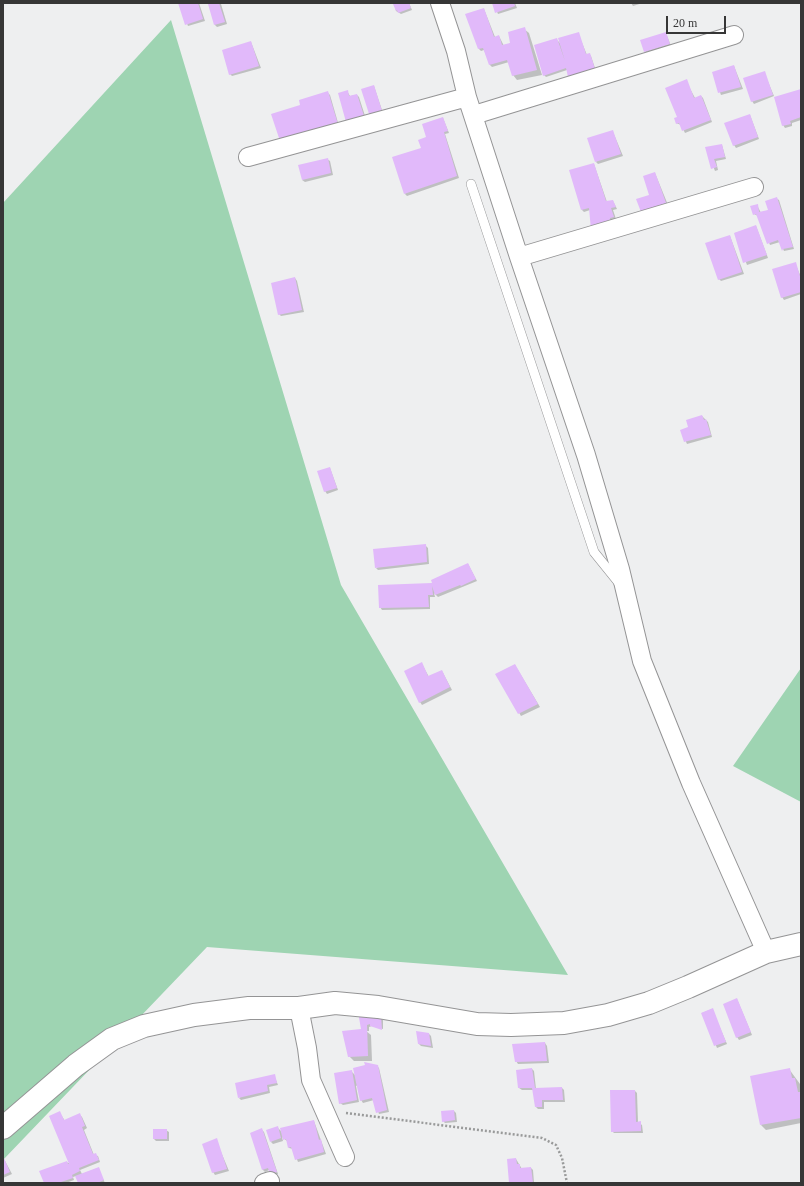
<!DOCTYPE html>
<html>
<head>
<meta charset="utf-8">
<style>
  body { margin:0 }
  #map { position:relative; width:804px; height:1186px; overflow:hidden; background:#eeeff0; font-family:"Times New Roman",serif }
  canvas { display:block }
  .frame { position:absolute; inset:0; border:4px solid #363636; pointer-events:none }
  .scale { position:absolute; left:666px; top:16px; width:60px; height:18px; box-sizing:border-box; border:2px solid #363636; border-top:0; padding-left:5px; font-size:12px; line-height:14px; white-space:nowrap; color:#363636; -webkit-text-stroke:3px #eeeff0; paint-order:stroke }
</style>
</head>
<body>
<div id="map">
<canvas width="804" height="1186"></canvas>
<div class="frame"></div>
<div class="scale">20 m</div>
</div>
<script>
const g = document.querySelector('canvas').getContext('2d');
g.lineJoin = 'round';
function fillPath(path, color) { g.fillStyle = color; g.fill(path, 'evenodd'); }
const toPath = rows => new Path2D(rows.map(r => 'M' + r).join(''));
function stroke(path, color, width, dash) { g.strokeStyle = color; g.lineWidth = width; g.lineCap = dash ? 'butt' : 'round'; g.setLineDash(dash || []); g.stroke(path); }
const green = toPath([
  [171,20,341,585,568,975,207,947,3,1160,3,203],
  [801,668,801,802,733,766]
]);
const shadow = toPath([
  [179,3,199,3,205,21,188,26],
  [215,3,221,4,227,24,217,27,215,25],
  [397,3,409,3,412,10,401,14,396,11,394,4],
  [493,3,515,3,517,8,498,14],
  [631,3,643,3,633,6],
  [484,9,495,37,499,36,504,46,511,43,524,29,529,33,542,75,517,80,513,75,509,62,492,67,490,65,484,50,481,51,479,49],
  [578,33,587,55,589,54,591,56,596,71,567,70,546,77,544,75,556,39,560,43],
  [666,33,671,46,647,53,645,51],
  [251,42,261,68,232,76,230,74],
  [734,66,743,89,721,95,713,73],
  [764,72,774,96,754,104,752,101],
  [686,81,695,98,701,96,703,98,712,122,685,133,681,125,676,123],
  [374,86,384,116,373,119],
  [801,89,801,120,792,123,792,126,785,128,783,125],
  [347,91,350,96,357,95,359,97,366,119,349,124],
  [328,93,330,95,341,133,301,105],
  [750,115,759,139,736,148,734,145],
  [443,118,449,133,445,134,459,178,407,196,405,194,422,149,427,137],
  [613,132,623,156,598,164,596,162],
  [722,145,726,159,716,161,718,170,715,171,706,148],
  [327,159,330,161,333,175,305,182,302,180],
  [594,164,607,202,613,201,617,209,613,210,616,219,612,227,590,210,584,212,582,210],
  [655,173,668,205,644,213,650,195],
  [776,198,779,200,794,249,784,251,780,242,770,245,758,216,754,214,757,205,761,213,769,210],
  [756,226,768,258,747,265,735,233],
  [730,236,744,274,721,281,719,279],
  [795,263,801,277,801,294,784,300,782,297],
  [295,278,297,281,304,312,281,316,279,314],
  [702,416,708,422,712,437,687,444,681,431,689,428],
  [330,468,338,490,327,494,325,491],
  [425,545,428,548,429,564,378,570,376,568],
  [468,564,477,581,438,597,434,593,435,597,430,597,430,609,382,610,380,607,433,584],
  [422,664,429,677,442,671,452,690,422,705,420,702],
  [515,665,540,707,521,716,497,675],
  [737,999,752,1035,739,1040,737,1037],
  [712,1009,727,1044,717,1048,702,1013],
  [360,1013,380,1018,383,1020,383,1029,372,1026,369,1027,369,1031,366,1031,371,1035,372,1061,354,1061,349,1056,364,1030],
  [429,1034,431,1036,433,1048,421,1046,419,1044],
  [545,1043,547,1046,549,1063,518,1064,516,1061],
  [377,1066,379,1068,389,1112,379,1114,374,1100,363,1103,361,1100,358,1085,356,1086,359,1102,343,1105,340,1103,351,1071,355,1075],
  [532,1069,534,1071,536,1089,562,1088,564,1090,565,1102,544,1102,544,1109,538,1109,536,1107,534,1090,522,1090,519,1088],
  [789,1069,800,1084,801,1123,766,1130,761,1125],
  [274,1075,278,1085,269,1087,270,1093,241,1100,239,1098],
  [635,1091,637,1093,638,1122,642,1125,643,1133,614,1133,612,1131],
  [454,1111,456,1113,457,1122,445,1123,443,1121],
  [60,1113,65,1121,80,1115,82,1117,87,1128,84,1130,94,1155,98,1156,100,1162,80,1170,82,1174,98,1168,105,1183,79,1183,76,1176,73,1177,74,1180,66,1183,45,1183,66,1162,71,1164],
  [314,1121,326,1154,298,1162,293,1149,289,1148,287,1141,282,1137,283,1141,273,1144,271,1142,278,1128,282,1132],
  [166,1130,169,1132,169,1141,156,1141,154,1139],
  [262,1130,264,1132,278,1174,273,1175,269,1170,265,1172,263,1170,251,1133],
  [216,1140,229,1171,215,1175,213,1172],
  [3,1157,12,1174,3,1178],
  [516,1159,522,1169,531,1168,533,1170,534,1183,510,1183]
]);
const building = toPath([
  [178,3,198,3,203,19,185,25],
  [211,3,219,3,225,22,214,25,208,4],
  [395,3,409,3,411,8,398,13,397,10,396,11,393,4],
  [492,3,514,3,515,6,495,13],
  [484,8,494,37,499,35,502,45,510,43,508,32,525,27,537,70,512,76,507,60,489,65,483,48,478,49,465,14],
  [579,32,586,54,590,53,595,69,568,77,566,68,543,76,534,45,557,38,565,61,558,38],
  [666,32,670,44,644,52,640,40],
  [251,41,259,66,229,75,222,50],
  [734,65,741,87,718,93,712,72],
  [765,71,773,95,751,102,743,78],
  [687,79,694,98,701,95,711,120,682,131,679,123,676,124,674,118,677,117,665,88],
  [374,85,383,114,370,117,361,89],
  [801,89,801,117,790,121,791,124,782,126,774,97],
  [348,90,349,96,357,94,364,116,346,122,338,93],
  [328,91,340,131,282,147,271,114,300,105,299,100],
  [750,114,758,137,733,146,724,123],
  [443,117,448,131,444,132,457,176,404,194,392,157,421,148,418,140,426,137,422,124],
  [613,130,621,154,595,162,587,138],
  [722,144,725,157,714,159,717,167,711,169,705,147],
  [328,158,331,173,302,180,298,165],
  [594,163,606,201,613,200,616,207,611,208,614,217,610,218,611,223,591,230,589,208,581,210,569,170],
  [655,172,666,203,641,212,636,199,649,195,643,176],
  [777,197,793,247,783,249,782,251,778,240,767,244,756,214,753,215,750,206,758,204,759,212,768,210,765,201],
  [756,225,767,255,743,263,734,233],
  [730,235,742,272,718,280,705,243],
  [796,262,801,280,801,292,781,298,772,269],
  [295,277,302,310,278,315,271,283],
  [702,415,704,420,706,419,711,435,684,442,680,430,688,427,686,420],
  [330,467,337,488,324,492,317,471],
  [426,544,427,562,375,568,373,549],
  [468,563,476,579,461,586,460,585,435,595,432,586,433,595,428,595,429,607,379,608,378,585,432,583,431,580],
  [422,662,428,676,442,670,450,687,419,703,404,671],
  [515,664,538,704,518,714,495,674],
  [737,998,751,1032,736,1038,723,1004],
  [713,1008,726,1042,714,1046,701,1013],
  [358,1012,381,1017,382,1030,370,1026,370,1024,367,1025,368,1056,348,1057,342,1031,361,1029],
  [416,1031,429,1033,431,1046,418,1044],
  [545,1042,547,1061,515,1062,512,1044],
  [364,1062,378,1065,387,1110,376,1113,372,1098,360,1101,353,1068,365,1065],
  [532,1068,535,1088,562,1087,563,1100,542,1100,542,1107,535,1107,532,1088,518,1088,516,1070],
  [790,1068,792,1078,795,1078,798,1092,801,1092,801,1118,760,1125,750,1076],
  [352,1070,357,1100,339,1104,334,1073],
  [275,1074,277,1083,267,1085,268,1091,238,1098,235,1083],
  [610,1090,635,1090,636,1122,641,1121,641,1131,611,1132],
  [454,1110,455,1120,442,1122,441,1111],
  [60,1111,64,1120,80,1113,85,1126,82,1127,93,1154,96,1153,99,1160,79,1168,80,1171,72,1175,73,1178,58,1183,44,1183,39,1171,67,1161,68,1164,69,1164,49,1116],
  [314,1120,319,1140,321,1139,324,1152,295,1160,291,1147,288,1148,286,1139,283,1140,280,1128],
  [278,1126,281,1138,270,1142,266,1130],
  [262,1128,277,1172,270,1174,268,1168,262,1170,250,1133],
  [153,1129,167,1129,167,1139,153,1139],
  [217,1138,227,1169,212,1173,202,1144],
  [3,1156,10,1172,3,1175],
  [516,1158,517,1164,520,1164,520,1168,531,1167,533,1183,509,1183,507,1159],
  [99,1167,104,1180,97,1183,78,1183,75,1176]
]);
const path = toPath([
  [346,1113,542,1138,556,1145,562,1158,567,1183]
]);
const service = toPath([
  [471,184,594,552,619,583]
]);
const minor = toPath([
  [440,3,456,51,467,97,519,257,586,455,620,569,642,661,691,783,766,952],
  [474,115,734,35],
  [248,157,467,97],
  [519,257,754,187],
  [299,1008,307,1048,311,1080,345,1157],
  [264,1183,270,1181]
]);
const tertiary = toPath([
  [3,1128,76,1065,112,1039,144,1026,194,1015,249,1008,299,1008,335,1003,378,1007,477,1024,511,1025,564,1023,608,1015,649,1003,688,987,766,952,801,944]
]);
fillPath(green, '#9ed4b2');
fillPath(shadow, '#0003');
fillPath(building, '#e1b9fa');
stroke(service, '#949495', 10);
stroke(minor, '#949495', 20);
stroke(tertiary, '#949495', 24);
stroke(path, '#999a9a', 2.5, [2, 2]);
stroke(service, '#fff', 9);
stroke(minor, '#fff', 18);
stroke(tertiary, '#fff', 22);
</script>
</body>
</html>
